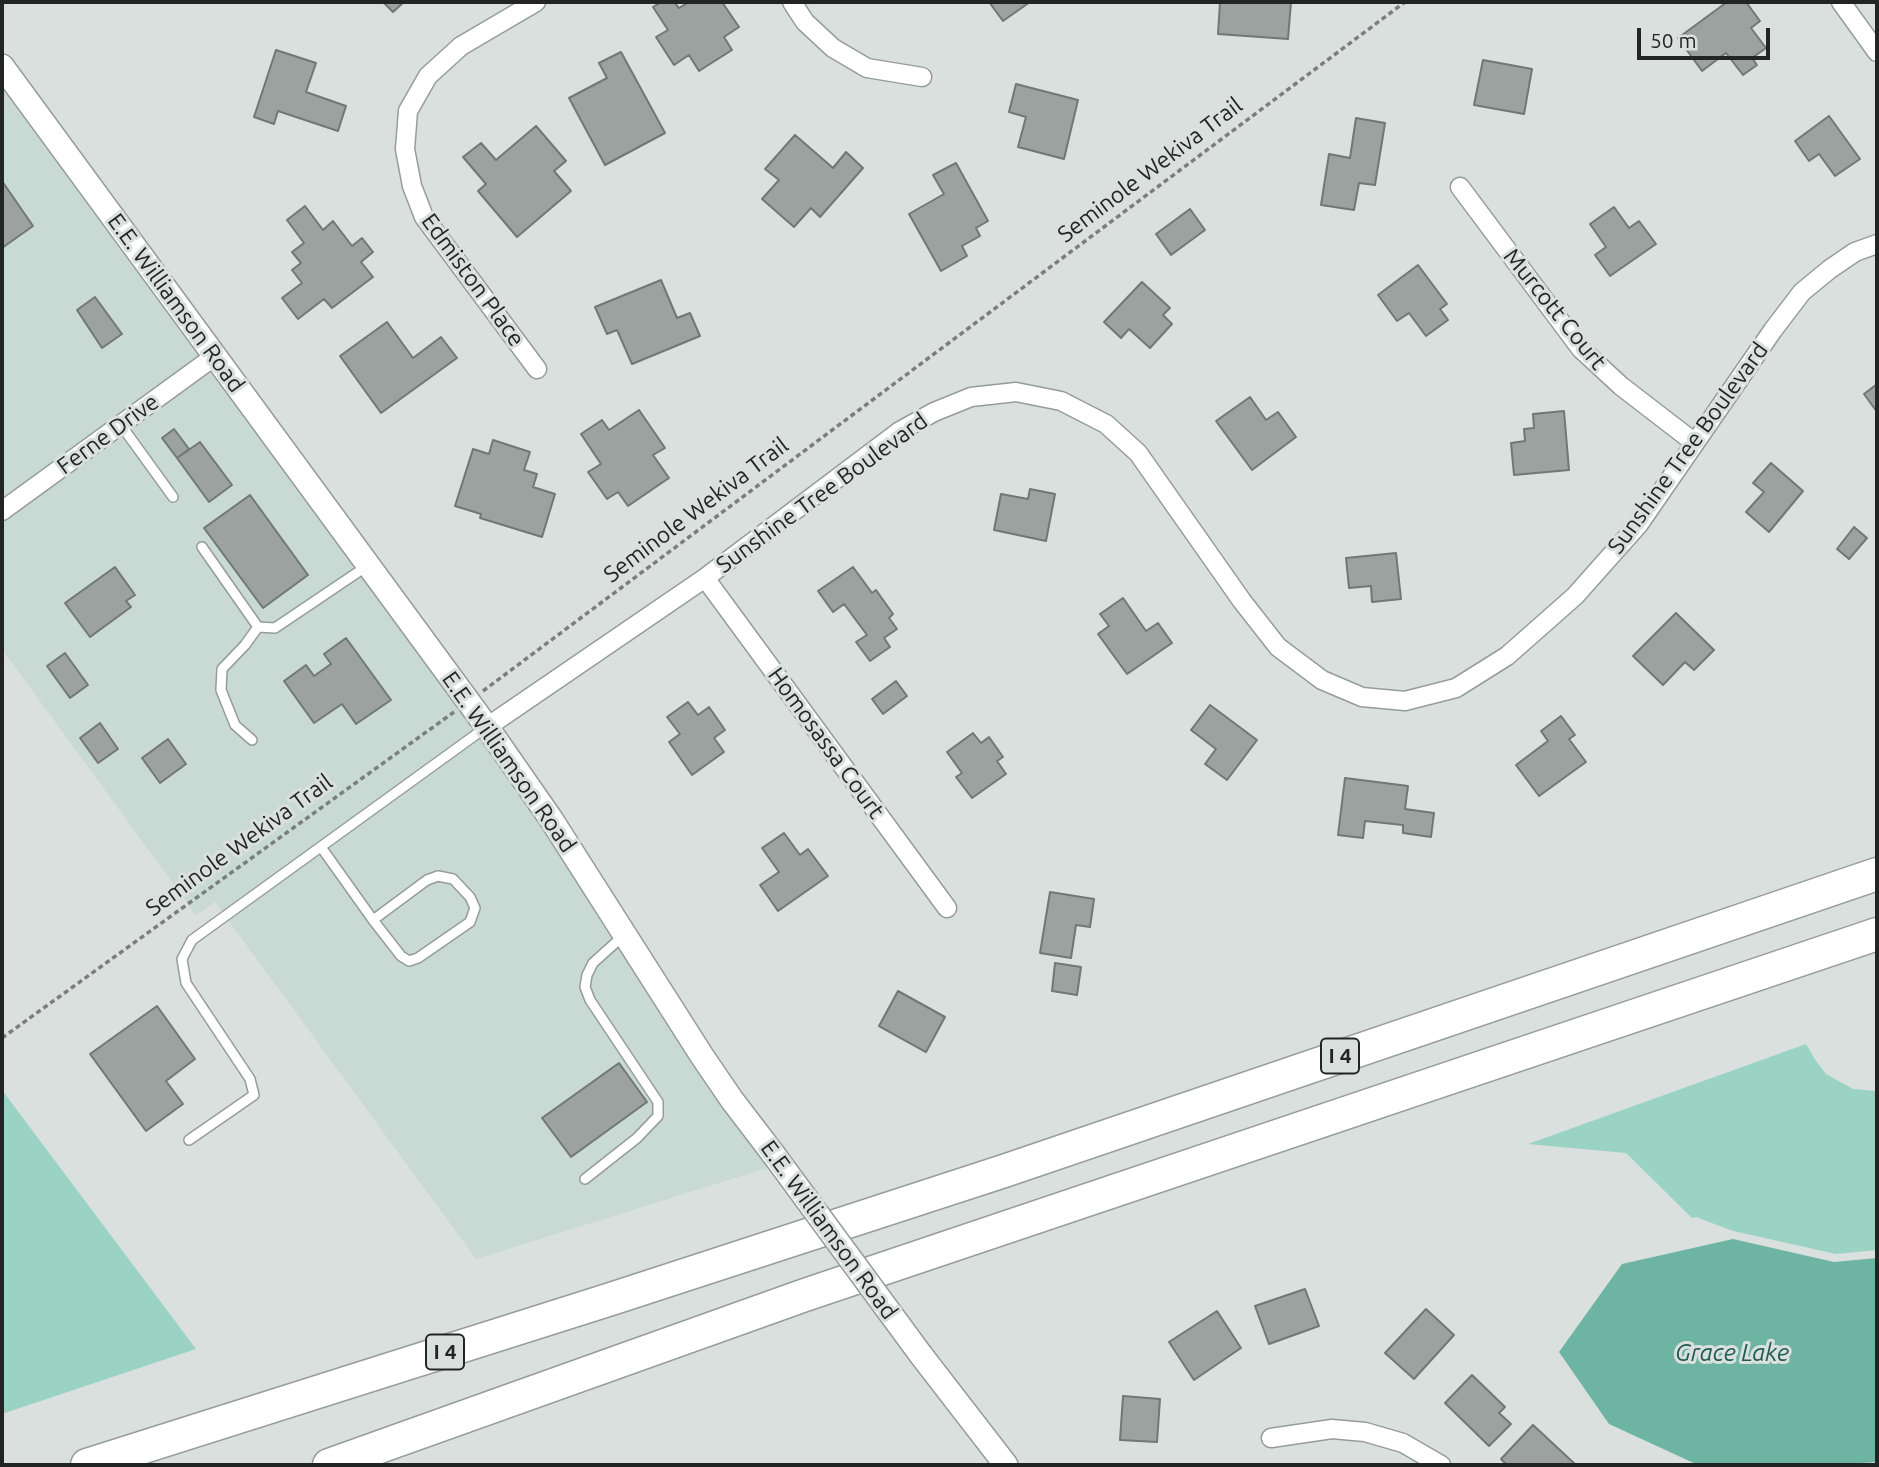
<!DOCTYPE html>
<html>
<head>
<meta charset="utf-8">
<style>
  body { margin:0 }
  #map { position:relative; width:1879px; height:1467px; overflow:hidden; background:#dae0de; font-family:Ubuntu,sans-serif }
  canvas { display:block }
  .frame { position:absolute; inset:0; border:4px solid #232525; pointer-events:none }
  .scale { position:absolute; left:1637px; top:28px; width:133px; height:32px; box-sizing:border-box; border:4px solid #232525; border-top:0; padding-left:9px; font-size:21px; line-height:24px; white-space:nowrap; color:#232525; -webkit-text-stroke:5px #dae0de; paint-order:stroke }
</style>
</head>
<body>
<div id="map">
<canvas width="1879" height="1467"></canvas>
<div class="frame"></div>
<div class="scale">50 m</div>
</div>
<script>
const g = document.querySelector('canvas').getContext('2d');
g.lineJoin = 'round';
function fillPath(path, color) { g.fillStyle = color; g.fill(path, 'evenodd'); }
const toPath = rows => new Path2D(rows.map(r => 'M' + r).join(''));
function stroke(path, color, width, dash) { g.strokeStyle = color; g.lineWidth = width; g.lineCap = dash ? 'butt' : 'round'; g.setLineDash(dash || []); g.stroke(path); }
function label(font, color, halo, rows, align = 'center') {
  g.font = font + ' Ubuntu,sans-serif'; g.lineWidth = 6; g.setLineDash([]); g.textBaseline = 'middle'; g.strokeStyle = halo; g.fillStyle = color; for (const [text, x, y, turn = 0] of rows) {
    g.save(); g.translate(x, y); g.rotate((+turn || 0) * Math.PI / 180); g.textAlign = isNaN(turn) ? turn : align; if (halo) g.strokeText(text, 0, 0); g.fillText(text, 0, 0); g.restore();
  }
}
const built = toPath([
  [2,87,201,355,2,500],
  [212,370,485,742,542,825,770,1167,476,1259,215,902,196,915,2,649,2,523]
]);
const green = toPath([
  [1806,1044,1816,1061,1826,1074,1853,1089,1877,1091,1877,1250,1836,1254,1733,1231,1696,1217,1692,1218,1626,1153,1528,1144],
  [2,1090,196,1349,2,1414]
]);
const water = toPath([
  [1733,1239,1834,1262,1877,1258,1877,1462,1832,1465,1698,1465,1609,1424,1559,1352,1622,1264]
]);
const building = toPath([
  [383,2,404,2,393,12,383,2],
  [661,2,674,2,679,8,689,2,722,2,739,27,724,37,732,50,699,71,689,55,674,65,656,37,668,30,653,7,661,2],
  [989,2,1030,2,1003,21,989,2],
  [1220,2,1291,2,1288,39,1218,34,1220,2],
  [1727,2,1746,2,1760,21,1751,28,1766,48,1752,58,1757,65,1743,75,1726,53,1702,71,1678,38,1727,2],
  [276,50,316,63,306,92,346,106,338,131,278,111,274,124,254,117,276,50],
  [621,52,665,133,605,165,569,98,607,78,599,63,621,52],
  [1483,60,1532,69,1524,114,1474,105,1483,60],
  [1016,84,1078,100,1064,159,1018,147,1026,117,1009,112,1016,84],
  [1829,116,1860,159,1835,176,1819,154,1809,161,1795,141,1829,116],
  [1356,118,1385,123,1375,185,1359,183,1354,210,1321,205,1329,154,1350,158,1356,118],
  [536,126,566,161,554,171,571,191,517,237,478,191,486,184,463,157,481,143,496,160,536,126],
  [795,135,833,168,846,152,863,168,820,217,811,208,794,227,762,199,779,180,765,169,795,135],
  [956,163,988,221,976,228,980,236,962,246,967,256,941,271,909,214,944,194,933,175,956,163],
  [2,181,33,226,2,248,2,181],
  [305,206,323,230,333,221,352,246,362,238,373,252,361,262,373,277,332,308,324,299,298,319,282,298,302,283,292,270,301,263,292,252,304,243,287,220,305,206],
  [1614,207,1629,228,1639,221,1656,244,1610,276,1595,255,1606,247,1590,224,1614,207],
  [1190,209,1205,230,1171,255,1156,234,1190,209],
  [1418,265,1447,304,1440,309,1448,320,1426,336,1409,313,1397,321,1378,295,1418,265],
  [661,280,677,318,690,313,700,336,632,364,617,330,607,334,595,307,661,280],
  [1142,282,1170,308,1163,315,1172,324,1150,348,1129,329,1121,338,1104,322,1142,282],
  [95,297,122,334,102,348,77,310,95,297],
  [387,322,413,358,441,337,457,358,381,413,340,356,387,322],
  [1877,384,1877,412,1864,394,1877,384],
  [1250,397,1266,420,1278,412,1296,437,1252,470,1216,421,1250,397],
  [639,410,665,448,653,455,669,478,628,506,618,492,607,499,588,472,601,464,581,434,602,420,609,430,639,410],
  [1564,411,1569,470,1514,475,1511,443,1525,441,1524,429,1534,428,1533,414,1564,411],
  [174,429,189,449,177,458,162,438,174,429],
  [493,440,530,452,524,470,537,474,533,487,555,494,542,537,480,518,481,514,455,506,473,449,489,454,493,440],
  [200,442,232,485,209,502,177,458,200,442],
  [1771,463,1803,491,1769,532,1746,512,1764,492,1753,483,1771,463],
  [1030,489,1055,494,1046,541,994,530,1001,494,1028,499,1030,489],
  [250,495,308,575,263,608,204,528,250,495],
  [1854,527,1867,538,1849,559,1837,549,1854,527],
  [1396,553,1401,599,1372,602,1371,586,1349,588,1346,558,1396,553],
  [115,567,135,595,126,601,131,607,90,637,65,603,115,567],
  [853,567,872,593,876,590,893,614,889,618,897,629,884,638,890,647,870,661,856,642,867,635,844,604,833,612,818,591,853,567],
  [1123,598,1146,631,1158,623,1172,643,1127,674,1098,634,1109,626,1100,614,1123,598],
  [1676,613,1714,650,1694,670,1685,662,1663,685,1633,656,1676,613],
  [346,638,391,700,356,724,342,704,314,723,284,681,306,665,314,676,331,664,324,654,346,638],
  [65,653,88,685,70,698,47,666,65,653],
  [896,681,907,696,883,714,872,699,896,681],
  [688,702,698,715,709,707,725,730,714,738,724,752,692,775,669,742,680,734,667,717,688,702],
  [1210,705,1257,740,1227,780,1205,764,1216,749,1191,730,1210,705],
  [1561,716,1575,735,1569,739,1586,762,1539,796,1516,765,1548,741,1541,731,1561,716],
  [100,723,118,749,98,763,80,738,100,723],
  [973,733,981,743,989,737,1003,757,997,761,1006,774,972,798,956,777,962,773,947,752,973,733],
  [168,739,186,764,160,783,142,758,168,739],
  [1345,778,1408,786,1405,809,1434,813,1431,837,1403,833,1403,825,1365,821,1363,838,1338,835,1345,778],
  [784,833,800,855,808,849,828,876,778,911,760,885,779,872,762,848,784,833],
  [1050,892,1094,899,1090,927,1076,925,1071,958,1040,953,1050,892],
  [1055,963,1081,967,1077,995,1052,991,1055,963],
  [898,991,945,1017,926,1052,879,1026,898,991],
  [157,1006,195,1059,166,1081,183,1104,146,1131,90,1054,157,1006],
  [619,1063,647,1102,571,1157,542,1118,619,1063],
  [1305,1289,1319,1326,1269,1344,1255,1306,1305,1289],
  [1426,1309,1454,1335,1414,1379,1385,1353,1426,1309],
  [1217,1311,1241,1348,1194,1380,1169,1342,1217,1311],
  [1472,1375,1505,1407,1499,1413,1511,1424,1489,1446,1445,1403,1472,1375],
  [1123,1396,1160,1399,1157,1442,1120,1440,1123,1396],
  [1533,1425,1576,1465,1507,1465,1501,1459,1533,1425]
]);
const path = toPath([
  [483,691,1405,2],
  [2,1038,454,712]
]);
const service = toPath([
  [121,425,173,497],
  [202,547,258,627,275,628,367,566],
  [252,740,235,725,221,690,222,669,245,645,258,627],
  [321,847,373,920,401,956,409,961,418,958,470,922,475,908,470,897,453,879,438,876,427,880,373,920],
  [189,1140,254,1095,250,1079,186,983,182,959,192,940,485,728],
  [585,1179,637,1138,658,1116,658,1102,590,1000,585,987,587,975,593,963,623,936]
]);
const minor = toPath([
  [536,2,461,46,428,76,408,111,405,149,412,186,424,217,537,369],
  [792,2,805,22,833,48,867,68,922,77],
  [1841,2,1877,52],
  [1460,187,1581,349,1621,386,1695,443],
  [2,511,215,356],
  [705,578,947,908],
  [487,727,705,578,900,431,934,412,971,397,1016,392,1061,401,1106,424,1138,453,1242,601,1278,647,1322,680,1362,697,1405,701,1456,688,1507,656,1575,596,1639,524,1773,330,1802,292,1830,269,1855,252,1877,244],
  [1271,1438,1332,1429,1365,1432,1403,1443,1441,1465]
]);
const tertiary = toPath([
  [2,66,487,727,551,819,702,1056,732,1100,774,1155],
  [921,1355,1006,1465]
]);
const motorway = toPath([
  [87,1465,611,1299,1004,1171,1877,874],
  [329,1465,805,1295,1877,934]
]);
const tertiaryBridge = toPath([
  [774,1155,921,1355]
]);
const shields = [
  [1340,1056,38],
  [445,1352,38]
];
const shieldNames = [
  ["I 4",1340,1056],
  ["I 4",445,1352]
];
const streetNames = [
  ["Seminole Wekiva Trail",1150,170,-37],
  ["Edmiston Place",473,280,54],
  ["E.E. Williamson Road",176,303,54],
  ["Murcott Court",1555,309,51],
  ["Ferne Drive",108,434,-36],
  ["Sunshine Tree Boulevard",1688,448,-54],
  ["Sunshine Tree Boulevard",822,493,-36],
  ["Seminole Wekiva Trail",696,510,-37],
  ["Homosassa Court",826,743,54],
  ["E.E. Williamson Road",509,762,55],
  ["Seminole Wekiva Trail",239,845,-36],
  ["E.E. Williamson Road",829,1230,54]
];
const waterNames = [
  ["Grace Lake",1732,1353]
];
fillPath(built, '#c9d9d4');
fillPath(green, '#9ad3c4');
fillPath(water, '#6eb4a3');
fillPath(building, '#9ca2a0');
stroke(building, '#717775', 2);
stroke(service, '#969c9b', 12);
stroke(minor, '#969c9b', 21);
stroke(tertiary, '#969c9b', 26);
stroke(motorway, '#969c9b', 35);
stroke(path, '#7a7e7d', 3.5, [5, 3.5]);
stroke(service, '#fff', 9);
stroke(minor, '#fff', 18);
stroke(tertiary, '#fff', 23);
stroke(motorway, '#fff', 32);
stroke(tertiaryBridge, '#969c9b', 26, []);
stroke(tertiaryBridge, '#fff', 23);
for (const [x, y, w] of shields) { const box = new Path2D(); box.roundRect(x - w / 2, y - 17.5, w, 35, 5); g.fillStyle = '#dae0de'; g.fill(box); stroke(box, '#232525', 2); }
label('bold 21px', '#232525', null, shieldNames);
label('23px', '#232525', '#dae0de', streetNames);
label('italic 24px', '#225c50', '#dae0de', waterNames);
</script>
</body>
</html>
